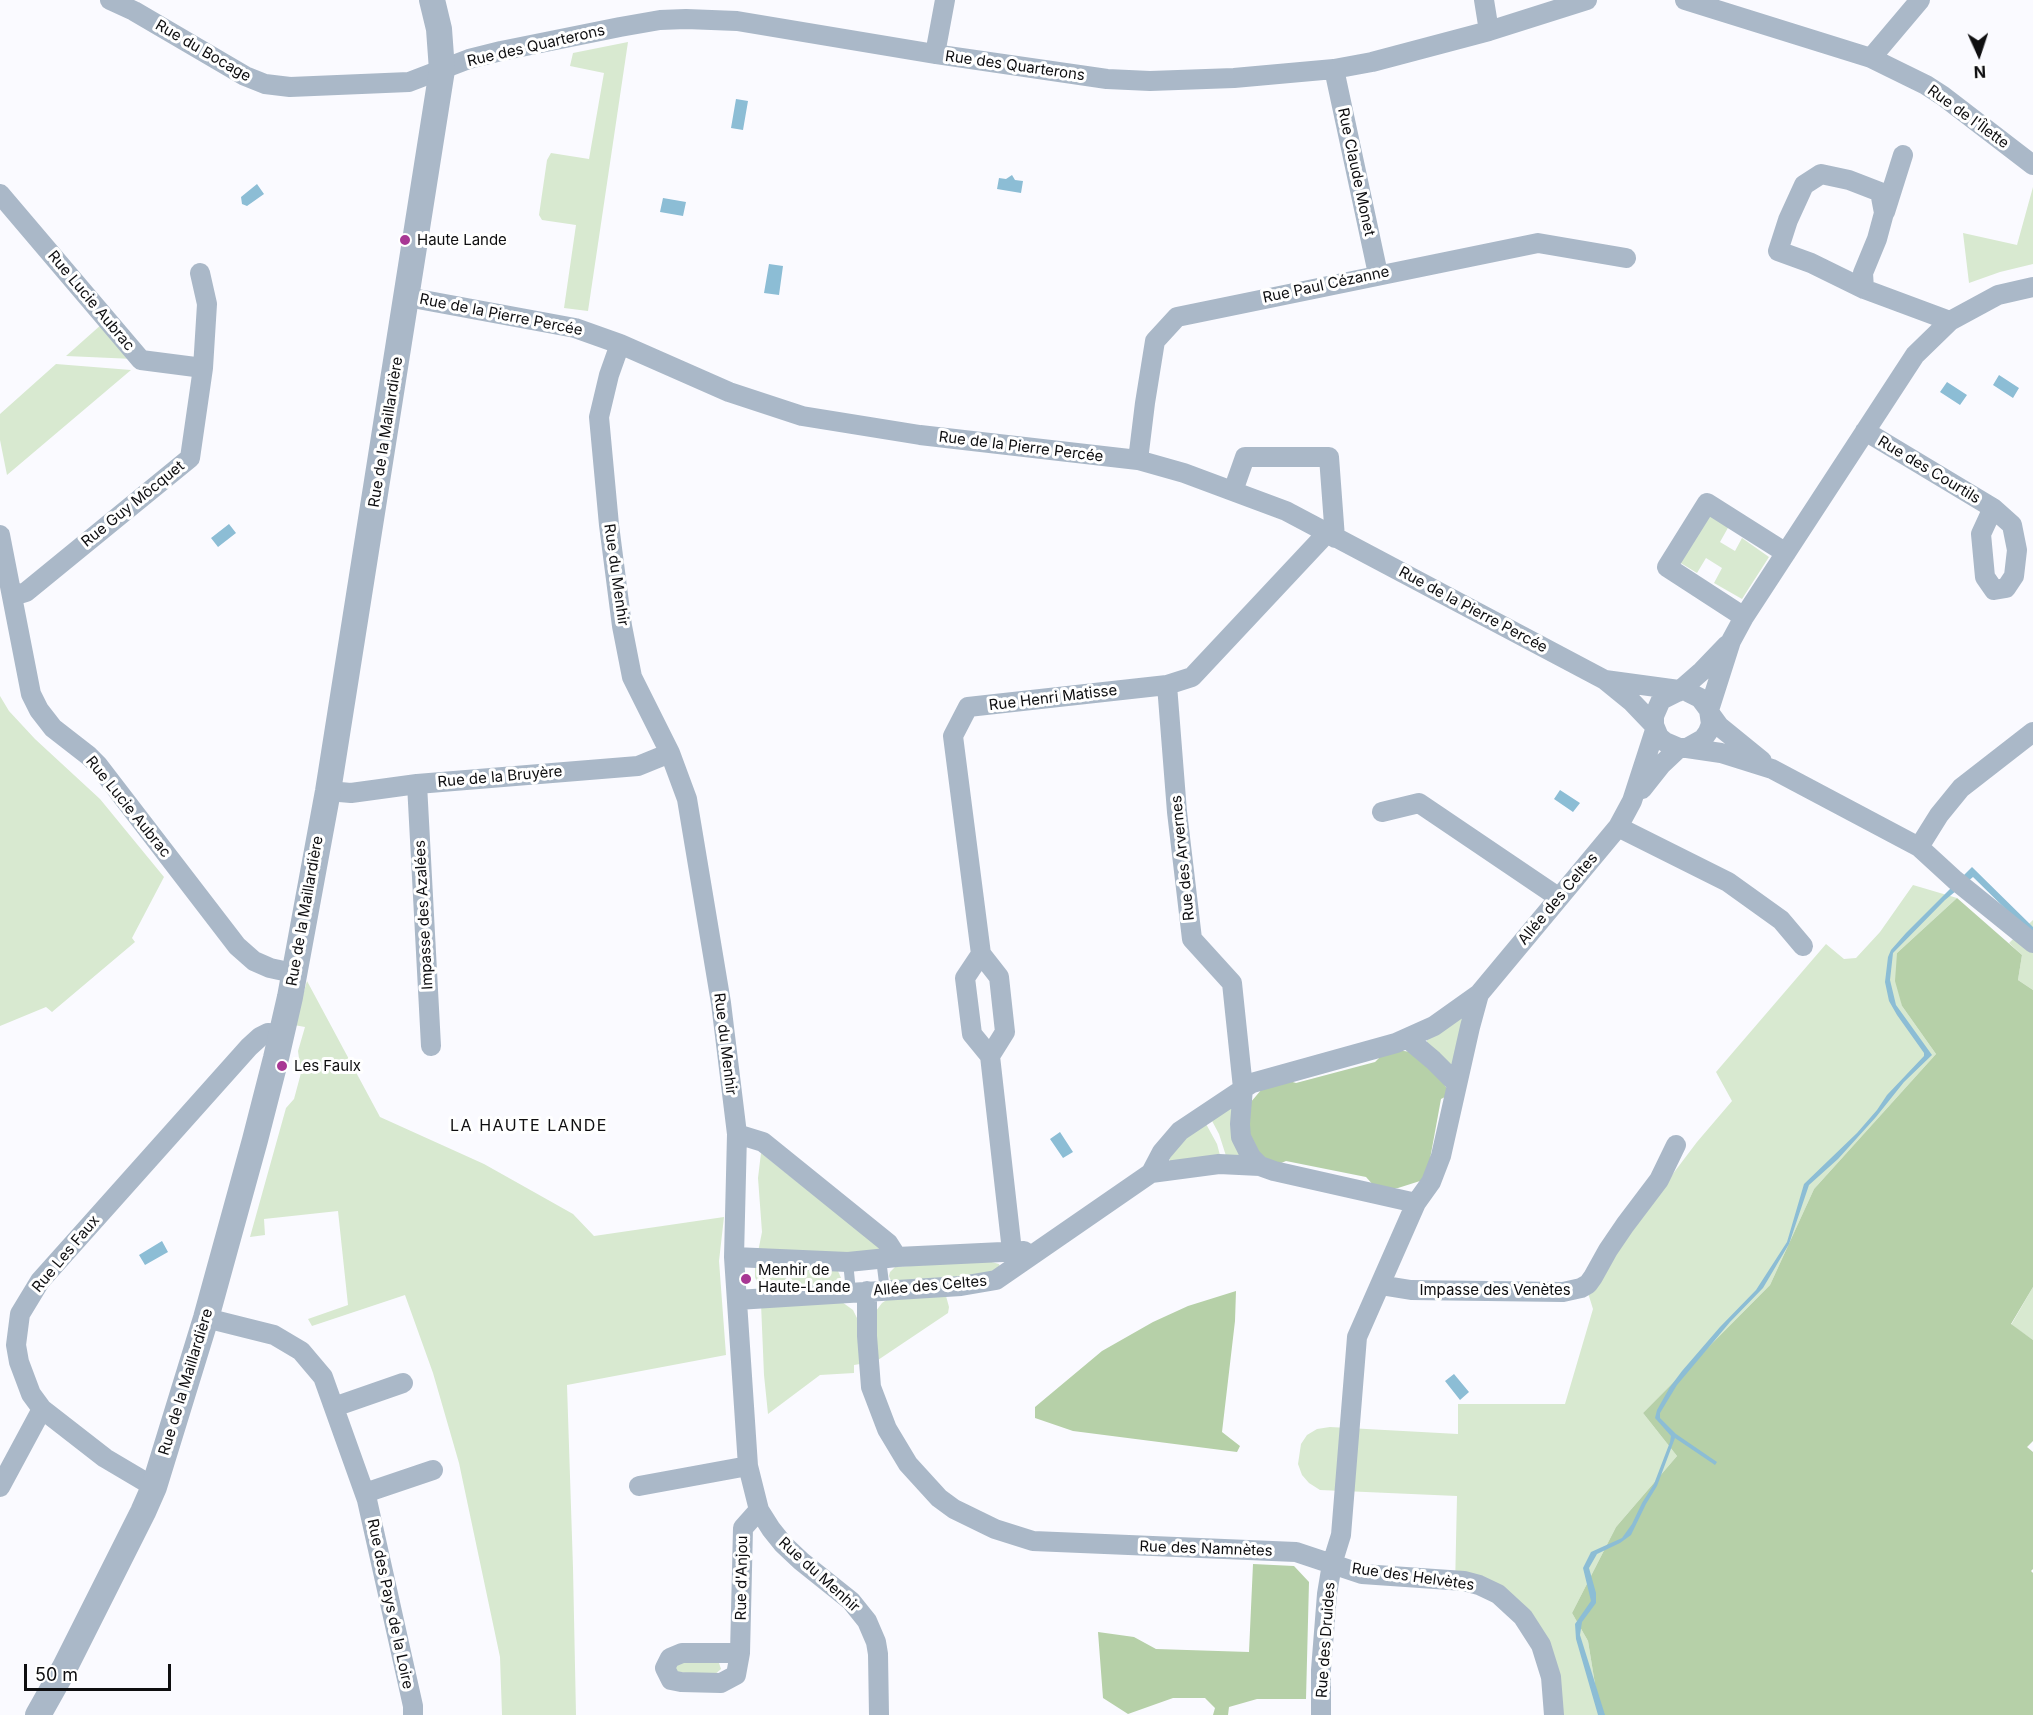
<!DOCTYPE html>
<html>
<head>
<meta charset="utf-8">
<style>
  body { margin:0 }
  #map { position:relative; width:2033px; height:1715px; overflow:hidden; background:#fafaff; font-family:Inter,sans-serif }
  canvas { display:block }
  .north { position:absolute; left:1949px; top:24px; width:60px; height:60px; -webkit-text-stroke:4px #fff; paint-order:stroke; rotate:177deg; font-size:16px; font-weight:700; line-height:24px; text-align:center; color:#0e0e10 }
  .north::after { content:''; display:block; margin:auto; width:21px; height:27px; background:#0e0e10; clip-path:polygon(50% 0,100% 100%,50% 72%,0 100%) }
  .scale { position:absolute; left:24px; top:1664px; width:147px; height:27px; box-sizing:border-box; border:3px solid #0e0e10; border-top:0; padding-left:8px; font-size:18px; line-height:21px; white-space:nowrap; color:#0e0e10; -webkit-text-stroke:4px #fff; paint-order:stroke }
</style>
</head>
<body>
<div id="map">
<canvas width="2033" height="1715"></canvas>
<div class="north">N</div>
<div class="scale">50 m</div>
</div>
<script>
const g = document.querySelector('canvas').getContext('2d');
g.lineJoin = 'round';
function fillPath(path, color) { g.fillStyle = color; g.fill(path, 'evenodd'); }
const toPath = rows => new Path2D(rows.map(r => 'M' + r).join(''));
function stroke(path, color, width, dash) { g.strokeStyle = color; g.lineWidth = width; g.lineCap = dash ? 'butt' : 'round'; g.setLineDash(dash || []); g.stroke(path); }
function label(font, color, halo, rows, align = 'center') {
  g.font = font + ' Inter,sans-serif'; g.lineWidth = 6; g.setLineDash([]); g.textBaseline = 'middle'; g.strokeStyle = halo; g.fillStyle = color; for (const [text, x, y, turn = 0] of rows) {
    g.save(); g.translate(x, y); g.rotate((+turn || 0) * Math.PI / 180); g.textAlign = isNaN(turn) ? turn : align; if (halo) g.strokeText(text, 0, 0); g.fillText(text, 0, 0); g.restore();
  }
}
const green = toPath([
  [628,42,588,311,564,308,576,225,542,220,539,215,547,160,551,153,589,159,604,73,570,66,573,53],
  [2033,187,2033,264,2000,272,1969,283,1963,233,2017,245],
  [102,324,134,359,66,356],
  [56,364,131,370,7,475,0,440,0,414],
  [1708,515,1729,526,1720,542,1735,551,1742,538,1769,557,1742,599,1714,583,1722,568,1706,558,1697,573,1679,562],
  [0,696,9,711,35,739,100,799,164,877,132,938,135,942,52,1012,46,1007,0,1026],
  [1913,885,1957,898,1897,953,1902,1006,1936,1054,1814,1189,1770,1285,1643,1413,1677,1456,1616,1527,1572,1613,1588,1641,1600,1715,1545,1715,1543,1674,1533,1645,1516,1621,1504,1609,1473,1591,1455,1588,1457,1496,1320,1490,1309,1483,1302,1475,1298,1464,1301,1444,1307,1435,1317,1429,1330,1427,1458,1434,1458,1404,1565,1404,1593,1309,1588,1293,1619,1245,1697,1142,1732,1101,1716,1072,1826,944,1844,959,1856,958,1880,932],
  [2033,920,2033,990,2018,980,2022,955,2009,943],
  [307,981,380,1117,484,1164,525,1187,573,1214,594,1236,724,1217,719,1261,726,1355,567,1385,573,1568,576,1715,502,1715,500,1657,459,1463,433,1373,405,1295,312,1326,308,1319,348,1305,338,1211,264,1219,265,1235,250,1237,286,1108,294,1099,301,1073,298,1051,305,1027,294,1025],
  [1463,1016,1455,1064,1449,1066,1427,1044,1427,1040],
  [1233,1106,1245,1158,1227,1159,1219,1134,1211,1119],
  [1205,1122,1217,1144,1221,1159,1170,1161,1169,1156,1174,1148],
  [761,1153,880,1248,880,1254,758,1252,762,1232,758,1178],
  [988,1261,999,1264,1000,1267,998,1274,892,1283,889,1276,890,1272,895,1267],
  [755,1264,838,1271,841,1278,840,1282,838,1286,761,1292,755,1277],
  [2033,1287,2033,1340,2011,1325],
  [946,1296,949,1307,948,1313,875,1362,876,1311,882,1303,888,1299],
  [842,1302,853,1310,858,1320,860,1364,854,1365,854,1373,820,1375,768,1414,764,1375,761,1304],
  [676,1662,719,1663,721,1669,713,1676,677,1672,675,1667]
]);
const forest = toPath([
  [1957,898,2022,955,2018,980,2033,990,2033,1287,2011,1324,2033,1340,2033,1441,2027,1447,2033,1452,2033,1569,2031,1571,2033,1573,2033,1715,1600,1715,1588,1641,1572,1613,1616,1527,1677,1456,1643,1413,1770,1285,1814,1189,1936,1054,1902,1006,1895,981,1897,953],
  [1397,1050,1411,1052,1430,1064,1448,1090,1449,1095,1441,1099,1430,1159,1434,1167,1420,1181,1398,1188,1386,1188,1375,1187,1366,1177,1286,1161,1274,1166,1267,1163,1249,1141,1250,1103,1262,1089,1283,1079,1296,1083,1375,1062,1385,1052],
  [1236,1291,1235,1321,1222,1432,1240,1446,1237,1452,1073,1431,1035,1418,1035,1407,1102,1351,1153,1322,1188,1306],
  [1253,1564,1294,1566,1309,1582,1306,1699,1257,1699,1229,1707,1228,1715,1213,1715,1215,1708,1205,1698,1173,1698,1128,1714,1103,1698,1098,1632,1134,1637,1156,1649,1249,1652]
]);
const water = toPath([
  [736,99,748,101,743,130,731,128],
  [1012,175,1015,180,1023,181,1021,193,997,189,999,178,1006,179],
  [257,184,264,194,247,206,242,204,241,197],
  [663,198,686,202,683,216,660,212],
  [769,264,783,266,779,295,764,293],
  [1999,375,2019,388,2013,398,1993,385],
  [1947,382,1967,395,1960,405,1940,392],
  [229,524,236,533,218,547,211,538],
  [1560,790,1580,803,1573,812,1554,799],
  [1972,867,2033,927,2033,936,1973,877,1945,900,1893,953,1890,980,1896,1005,1932,1055,1904,1082,1876,1117,1838,1159,1809,1185,1789,1244,1763,1288,1730,1322,1677,1385,1660,1413,1660,1418,1676,1434,1717,1462,1715,1465,1675,1438,1657,1486,1646,1504,1631,1535,1620,1543,1597,1554,1589,1568,1596,1593,1596,1603,1582,1622,1580,1635,1605,1715,1598,1715,1576,1639,1575,1624,1591,1601,1583,1568,1591,1552,1622,1538,1632,1524,1642,1503,1654,1484,1670,1442,1671,1436,1655,1418,1657,1410,1670,1387,1682,1371,1720,1327,1756,1290,1787,1242,1804,1184,1857,1133,1877,1110,1887,1095,1924,1056,1924,1053,1897,1015,1889,1001,1885,982,1888,957,1891,950,1906,933],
  [1060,1132,1073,1152,1063,1158,1050,1139],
  [162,1241,168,1252,145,1265,139,1255],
  [1454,1374,1469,1392,1460,1400,1445,1381]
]);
const service = toPath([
  [881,1259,885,1291],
  [848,1262,851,1292]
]);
const minor = toPath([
  [110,0,134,11,245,76,265,84,290,87,409,82,469,59,501,51,620,27,660,20,686,19,737,21,935,54,1107,79,1150,81,1234,78,1334,69,1372,62,1489,31,1587,0],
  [1484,0,1489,31],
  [1685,0,1871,58],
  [1920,0,1871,58,1926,85,1943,96,2033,165],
  [935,54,945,0],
  [1334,69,1378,274],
  [0,194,141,360,203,368],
  [1885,212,1903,155],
  [1864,289,1863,273,1877,239,1884,213,1880,192,1849,180,1821,174,1804,185,1788,220,1778,251,1811,263,1864,289,1950,321],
  [407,297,575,328,620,344,729,392,802,416,920,435,1138,460,1184,473,1286,511,1605,680,1632,702,1654,725],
  [620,344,609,375,599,417,609,525,622,626,632,677,670,753,687,799,721,1003,737,1134,734,1257,748,1466,759,1510,771,1529,783,1544,801,1561,851,1601,867,1621,876,1642,878,1654,879,1715],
  [1865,431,1993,508,2012,525,2017,550,2014,576,2006,588,1994,590,1985,577,1981,534,1993,508],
  [1138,460,1145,403,1155,341,1177,317,1538,243,1626,258],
  [1233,491,1245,457,1329,457,1335,538],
  [0,535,31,694,39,710,53,728,89,756,98,765,237,946,254,961,270,968,293,973],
  [13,596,26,592,190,458,203,368,207,304,200,273],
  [1744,617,1667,567,1707,503,1786,553],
  [1605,680,1686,691,1700,698,1709,710,1711,724,1708,732,1703,739,1687,748,1679,748,1665,742,1659,737,1654,725,1654,716,1661,700,1677,692],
  [1167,685,1177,812,1192,939,1232,983,1243,1088,1240,1124,1241,1137,1251,1157,1260,1166,1274,1171,1416,1203,1431,1182,1441,1156,1470,1027,1479,994],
  [1678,692,1702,671,1727,645],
  [1709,710,1731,641,1744,617,1915,355,1950,321,1998,295,2033,287],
  [1711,715,1719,726,1762,761],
  [1687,748,1721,753,1772,769,1919,847,1955,880,2033,943],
  [417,784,431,1046],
  [1642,789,1661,765,1679,748],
  [328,791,351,793,417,784,638,766,670,753],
  [1382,812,1419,803,1558,897],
  [1618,827,1728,882,1781,920,1803,946],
  [1919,847,1939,815,1961,788,2033,732],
  [981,954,953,736,968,707,1167,685,1192,677,1327,533],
  [1408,1039,1433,1060,1457,1084],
  [990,1056,1005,1032,999,977,981,954,965,978,972,1034,990,1056,1012,1251],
  [737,1134,763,1142,888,1243,897,1257],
  [1151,1173,1219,1164,1260,1166],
  [734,1257,848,1262,897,1257,1024,1251],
  [1380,1285,1411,1290,1563,1292,1581,1288,1588,1284,1593,1277,1608,1250,1625,1225,1659,1180,1676,1145],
  [867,1291,867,1336,871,1387,887,1429,908,1464,939,1498,954,1509,995,1529,1033,1541,1296,1552,1332,1564,1341,1535,1357,1337,1416,1203],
  [737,1300,961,1286,996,1280,1151,1173,1162,1152,1180,1131,1252,1083,1396,1043,1434,1026,1479,994,1618,827,1632,801,1655,730],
  [206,1318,274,1335,301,1351,323,1377,367,1500,413,1706,413,1715],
  [334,1407,403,1383],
  [639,1486,748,1466],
  [0,1487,42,1409],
  [154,1487,105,1458,42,1409,31,1394,19,1362,16,1345,20,1314,40,1281,249,1047,260,1037,268,1033,281,1034],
  [365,1493,433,1470],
  [740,1653,682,1653,670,1658,665,1668,671,1680,681,1682,721,1683,736,1675,740,1653,743,1528,759,1510],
  [1321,1715,1321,1670,1327,1594,1332,1564,1362,1574,1464,1581,1479,1585,1498,1594,1523,1617,1541,1645,1551,1677,1554,1715]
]);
const tertiary = toPath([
  [38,1715,65,1667,143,1512,154,1487,206,1318,255,1140,276,1058,290,997,328,791,442,70,439,29,432,0]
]);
const markers = [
  [405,240,6,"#a83794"],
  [282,1066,6,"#a83794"],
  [746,1279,6,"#a83794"]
];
const streetNames = [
  ["Rue des Quarterons",536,46,-13],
  ["Rue du Bocage",203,51,30],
  ["Rue des Quarterons",1015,66,8],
  ["Rue de l'Îlette",1968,117,36],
  ["Rue Claude Monet",1356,172,78],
  ["Rue Paul Cézanne",1326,285,-12],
  ["Rue Lucie Aubrac",91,301,50],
  ["Rue de la Pierre Percée",501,315,11],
  ["Rue de la Maillardière",386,432,-81],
  ["Rue de la Pierre Percée",1021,447,7],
  ["Rue des Courtils",1929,470,31],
  ["Rue Guy Môcquet",133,504,-39],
  ["Rue du Menhir",616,575,82],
  ["Rue de la Pierre Percée",1473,610,28],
  ["Rue Henri Matisse",1053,698,-7],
  ["Rue de la Bruyère",500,777,-5],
  ["Rue Lucie Aubrac",128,807,51],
  ["Rue des Arvernes",1183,858,-96],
  ["Allée des Celtes",1558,899,-50],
  ["Rue de la Maillardière",305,911,-80],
  ["Impasse des Azalées",424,915,-93],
  ["Rue du Menhir",725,1044,83],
  ["Rue Les Faux",66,1254,-50],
  ["Allée des Celtes",930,1286,-5],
  ["Impasse des Venètes",1495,1290],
  ["Rue de la Maillardière",186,1382,-73],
  ["Rue des Namnètes",1206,1549,2],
  ["Rue du Menhir",819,1575,42],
  ["Rue des Helvètes",1413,1577,8],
  ["Rue d'Anjou",742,1578,-89],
  ["Rue des Pays de la Loire",390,1604,78],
  ["Rue des Druides",1326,1640,-86]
];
const poiNames = [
  ["Haute Lande",417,240],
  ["Les Faulx",294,1066],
  ["Menhir de",758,1270],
  ["Haute-Lande",758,1287]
];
const neighbourhoodNames = [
  ["LA HAUTE LANDE",529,1126]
];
fillPath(green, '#d8e9d0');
fillPath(forest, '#b6d0a8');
fillPath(water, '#8cbdd5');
stroke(service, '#aab8c8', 10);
stroke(minor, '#aab8c8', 20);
stroke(tertiary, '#aab8c8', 26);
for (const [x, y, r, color] of markers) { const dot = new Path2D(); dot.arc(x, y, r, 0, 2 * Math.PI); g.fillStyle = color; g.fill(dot); stroke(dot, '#fff', 2); }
label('15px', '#0e0e10', '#fff', streetNames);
label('15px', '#0e0e10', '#fff', poiNames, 'left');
g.letterSpacing = '1.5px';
label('16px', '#0e0e10', '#fff', neighbourhoodNames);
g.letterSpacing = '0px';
</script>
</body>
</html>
